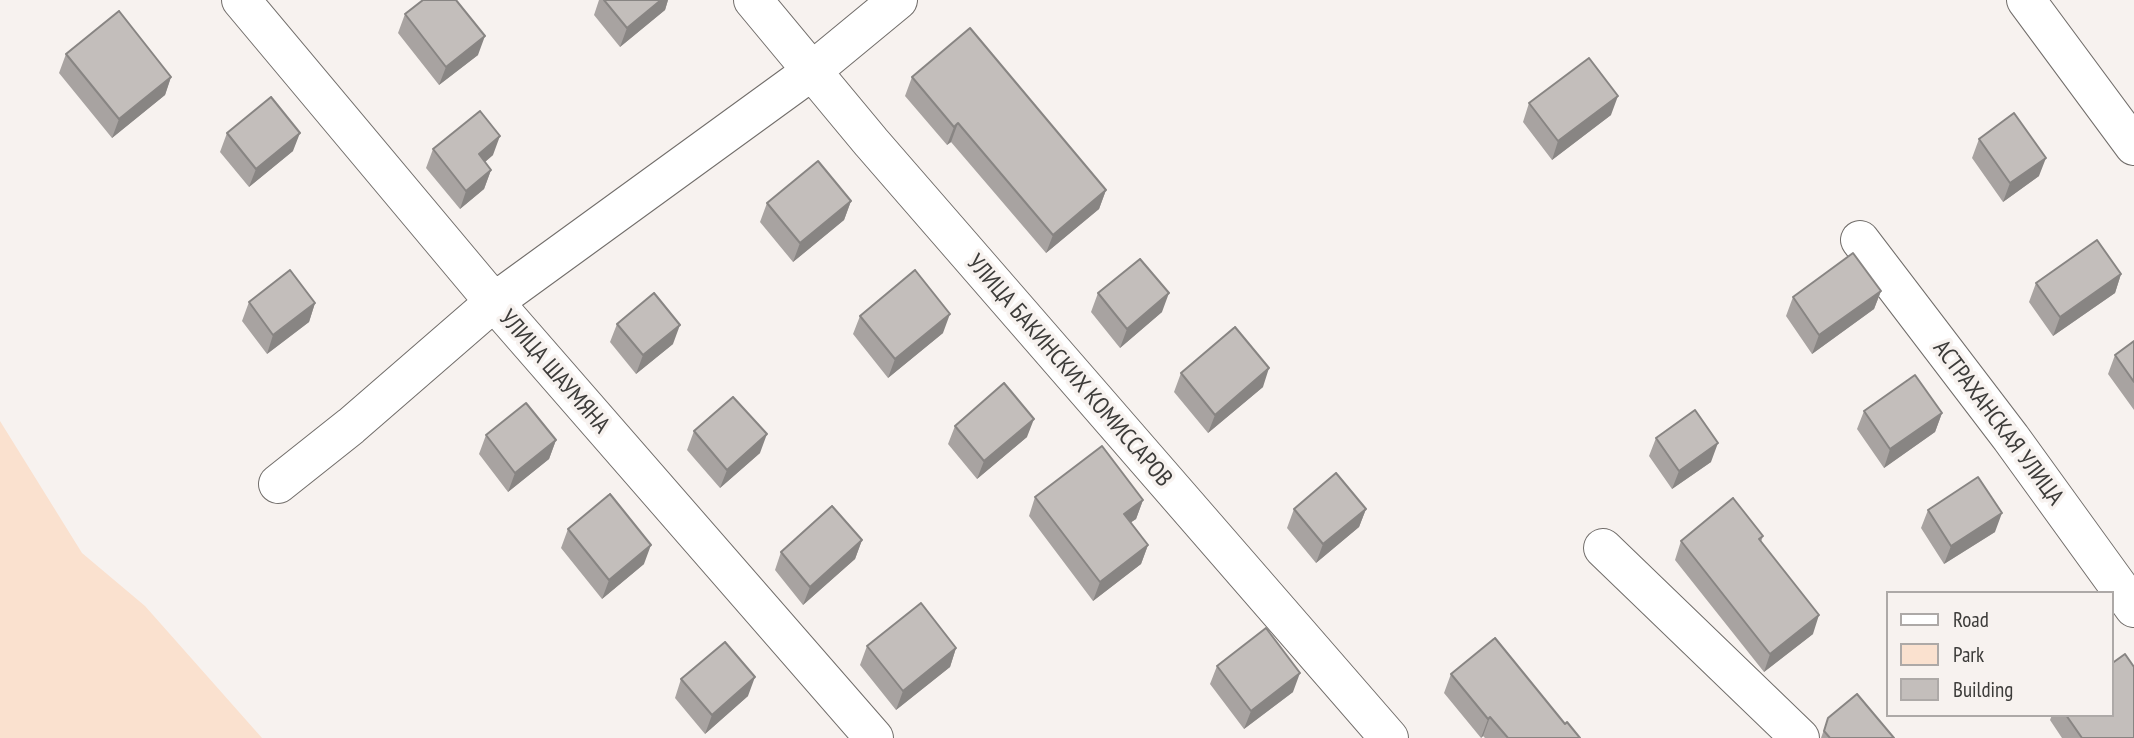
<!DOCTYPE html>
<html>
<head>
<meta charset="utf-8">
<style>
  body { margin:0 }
  #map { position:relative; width:2134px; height:738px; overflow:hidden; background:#f7f2ef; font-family:"PT Sans Narrow",sans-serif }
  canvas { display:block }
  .legend { position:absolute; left:1886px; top:591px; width:228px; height:126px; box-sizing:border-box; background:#f7f2ef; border:2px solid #ada9a7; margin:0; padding:9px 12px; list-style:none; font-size:21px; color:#3d3c3a }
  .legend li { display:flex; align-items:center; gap:14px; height:35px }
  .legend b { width:35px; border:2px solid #ada9a7 }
</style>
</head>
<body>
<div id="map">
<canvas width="2134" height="738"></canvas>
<ul class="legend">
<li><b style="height:9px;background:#fff"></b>Road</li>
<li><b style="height:19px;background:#fae1cf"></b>Park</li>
<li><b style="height:19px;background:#c3bebb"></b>Building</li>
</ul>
</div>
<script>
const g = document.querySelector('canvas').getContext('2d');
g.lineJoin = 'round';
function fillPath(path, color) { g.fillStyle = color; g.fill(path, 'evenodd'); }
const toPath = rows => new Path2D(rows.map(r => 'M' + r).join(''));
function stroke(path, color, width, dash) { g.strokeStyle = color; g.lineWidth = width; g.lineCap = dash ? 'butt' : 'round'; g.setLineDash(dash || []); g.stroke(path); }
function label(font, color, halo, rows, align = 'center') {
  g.font = font + ' "PT Sans Narrow",sans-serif'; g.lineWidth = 7; g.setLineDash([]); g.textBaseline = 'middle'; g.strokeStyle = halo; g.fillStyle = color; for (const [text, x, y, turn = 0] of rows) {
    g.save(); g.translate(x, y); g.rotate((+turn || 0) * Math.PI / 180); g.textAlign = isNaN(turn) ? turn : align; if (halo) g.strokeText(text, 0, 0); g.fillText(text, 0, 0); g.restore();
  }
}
const green = toPath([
  [0,421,82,553,145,606,262,738,0,738]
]);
const street = toPath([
  [241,0,494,302,874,738],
  [753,0,871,142,1389,738],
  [2026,0,2134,146],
  [1860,240,2011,438,2134,608],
  [278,484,351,426,494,302,812,71,898,0],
  [1603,548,1800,738]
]);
const wall = toPath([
  [599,0,668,0,665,10,620,47,594,15],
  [405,14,478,55,439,85,398,33],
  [66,54,171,77,165,95,112,138,59,73],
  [912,77,1106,190,1099,209,1046,253,951,142,947,145,905,96],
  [1529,103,1611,115,1552,160,1523,122],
  [227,133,293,151,249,187,220,152],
  [1979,139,2039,176,2003,202,1972,158],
  [433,149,493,155,485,162,491,170,484,189,460,209,426,168],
  [851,201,844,220,793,262,760,222,767,203],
  [2121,274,2115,293,2053,336,2029,302,2036,283],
  [1881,291,1874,309,1812,354,1786,316,1793,297],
  [1098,293,1162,312,1120,348,1091,312],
  [249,302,315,303,309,322,267,354,242,321],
  [860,316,943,333,888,378,853,334],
  [617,324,673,344,636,374,610,342],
  [2134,341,2134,410,2108,374,2115,355],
  [1181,373,1263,387,1208,433,1174,392],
  [1864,411,1942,413,1935,432,1884,468,1857,429],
  [955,426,1027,437,977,479,948,444],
  [694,431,760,453,720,488,687,450],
  [486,435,556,440,549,459,508,492,479,454],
  [1656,438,1711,462,1672,489,1649,456],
  [1035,497,1143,500,1136,519,1131,522,1148,545,1141,564,1093,601,1029,516],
  [1294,509,1366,509,1359,527,1316,563,1287,528],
  [1928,510,1995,532,1944,564,1921,528],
  [568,529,644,564,602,599,561,548],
  [1763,536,1761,542,1813,634,1764,672,1675,560,1681,541],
  [862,540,855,559,803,605,775,570,781,552],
  [867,646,956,648,950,667,896,710,860,665],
  [1217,666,1293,692,1244,729,1210,684],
  [1451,674,1565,724,1580,738,1485,738,1483,736,1481,738,1444,693],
  [681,679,748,696,705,734,675,698],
  [2052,715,2111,715,2134,738,2062,738,2050,720],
  [1828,718,1894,738,1821,738]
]);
const shadedWall = toPath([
  [661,0,668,0,665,10,620,47,627,28],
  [485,36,478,55,439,85,446,67],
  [171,77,165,95,112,138,119,119],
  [1618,96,1611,115,1552,160,1558,141],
  [958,123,951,142,947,145,954,127],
  [300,133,293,151,249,187,256,169],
  [500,136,493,155,472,173,479,154],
  [2046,158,2039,176,2003,202,2010,183],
  [491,170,484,189,460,209,466,191],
  [1106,190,1099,209,1046,253,1053,235],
  [851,201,844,220,793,262,800,243],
  [2121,274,2115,293,2053,336,2060,317],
  [1881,291,1874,309,1812,354,1819,335],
  [1169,293,1162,312,1120,348,1127,329],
  [315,303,309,322,267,354,273,335],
  [950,314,943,333,888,378,895,359],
  [680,325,673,344,636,374,643,355],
  [1269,368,1263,387,1208,433,1215,415],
  [1942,413,1935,432,1884,468,1890,449],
  [1034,419,1027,437,977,479,984,461],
  [767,434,760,453,720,488,727,470],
  [556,440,549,459,508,492,515,473],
  [1718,443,1711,462,1672,489,1679,471],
  [1143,500,1136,519,1117,532,1124,514],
  [1366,509,1359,527,1316,563,1323,544],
  [2002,513,1995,532,1944,564,1951,546],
  [862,540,855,559,803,605,810,587],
  [651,545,644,564,602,599,609,580],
  [1148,545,1141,564,1093,601,1100,582],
  [1819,615,1813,634,1764,672,1770,654],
  [956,648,950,667,896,710,903,691],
  [1300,673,1293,692,1244,729,1251,711],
  [755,677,748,696,705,734,712,715],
  [1490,717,1483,736,1481,738,1488,719]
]);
const building = toPath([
  [423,0,456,0,485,36,446,67,405,14,423,0],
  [604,0,661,0,627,28,604,0],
  [119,11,171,77,119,119,66,54,119,11],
  [970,28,1106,190,1053,235,958,123,954,127,912,77,970,28],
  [1589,58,1618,96,1558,141,1529,103,1589,58],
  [271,97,300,133,256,169,227,133,271,97],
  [480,111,500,136,479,154,491,170,466,191,433,149,480,111],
  [2014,113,2046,158,2010,183,1979,139,2014,113],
  [818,161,851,201,800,243,767,203,818,161],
  [2097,240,2121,274,2060,317,2036,283,2097,240],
  [1853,253,1881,291,1819,335,1793,297,1853,253],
  [1140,259,1169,293,1127,329,1098,293,1140,259],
  [290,270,315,303,273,335,249,302,290,270],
  [915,270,950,314,895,359,860,316,915,270],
  [654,293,680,325,643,355,617,324,654,293],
  [1235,327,1269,368,1215,415,1181,373,1235,327],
  [2134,341,2134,382,2115,355,2134,341],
  [1915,375,1942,413,1890,449,1864,411,1915,375],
  [1004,383,1034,419,984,461,955,426,1004,383],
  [733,397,767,434,727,470,694,431,733,397],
  [526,403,556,440,515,473,486,435,526,403],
  [1695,410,1718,443,1679,471,1656,438,1695,410],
  [1102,446,1143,500,1124,514,1148,545,1100,582,1035,497,1102,446],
  [1336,473,1366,509,1323,544,1294,509,1336,473],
  [1978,477,2002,513,1951,546,1928,510,1978,477],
  [610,494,651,545,609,580,568,529,610,494],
  [1733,498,1763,536,1759,539,1819,615,1770,654,1681,541,1733,498],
  [832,506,862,540,810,587,781,552,832,506],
  [921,603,956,648,903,691,867,646,921,603],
  [1266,628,1300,673,1251,711,1217,666,1266,628],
  [1495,638,1565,724,1567,722,1580,738,1508,738,1490,717,1488,719,1451,674,1495,638],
  [725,642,755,677,712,715,681,679,725,642],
  [2125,654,2134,667,2134,738,2082,738,2066,715,2111,715,2111,664,2125,654],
  [1857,694,1894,738,1830,738,1824,731,1828,718,1857,694]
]);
const streetNames = [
  ["УЛИЦА БАКИНСКИХ КОМИССАРОВ",1069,371,49],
  ["УЛИЦА ШАУМЯНА",554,372,49],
  ["АСТРАХАНСКАЯ УЛИЦА",1998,423,53]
];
fillPath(green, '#fae1cf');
stroke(street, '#716d6a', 40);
stroke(street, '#fff', 38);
fillPath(wall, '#a8a3a1');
fillPath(shadedWall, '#888583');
fillPath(building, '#c3bebb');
stroke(building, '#888583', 2);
label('24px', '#3d3c3a', '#f7f2ef', streetNames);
</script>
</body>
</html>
